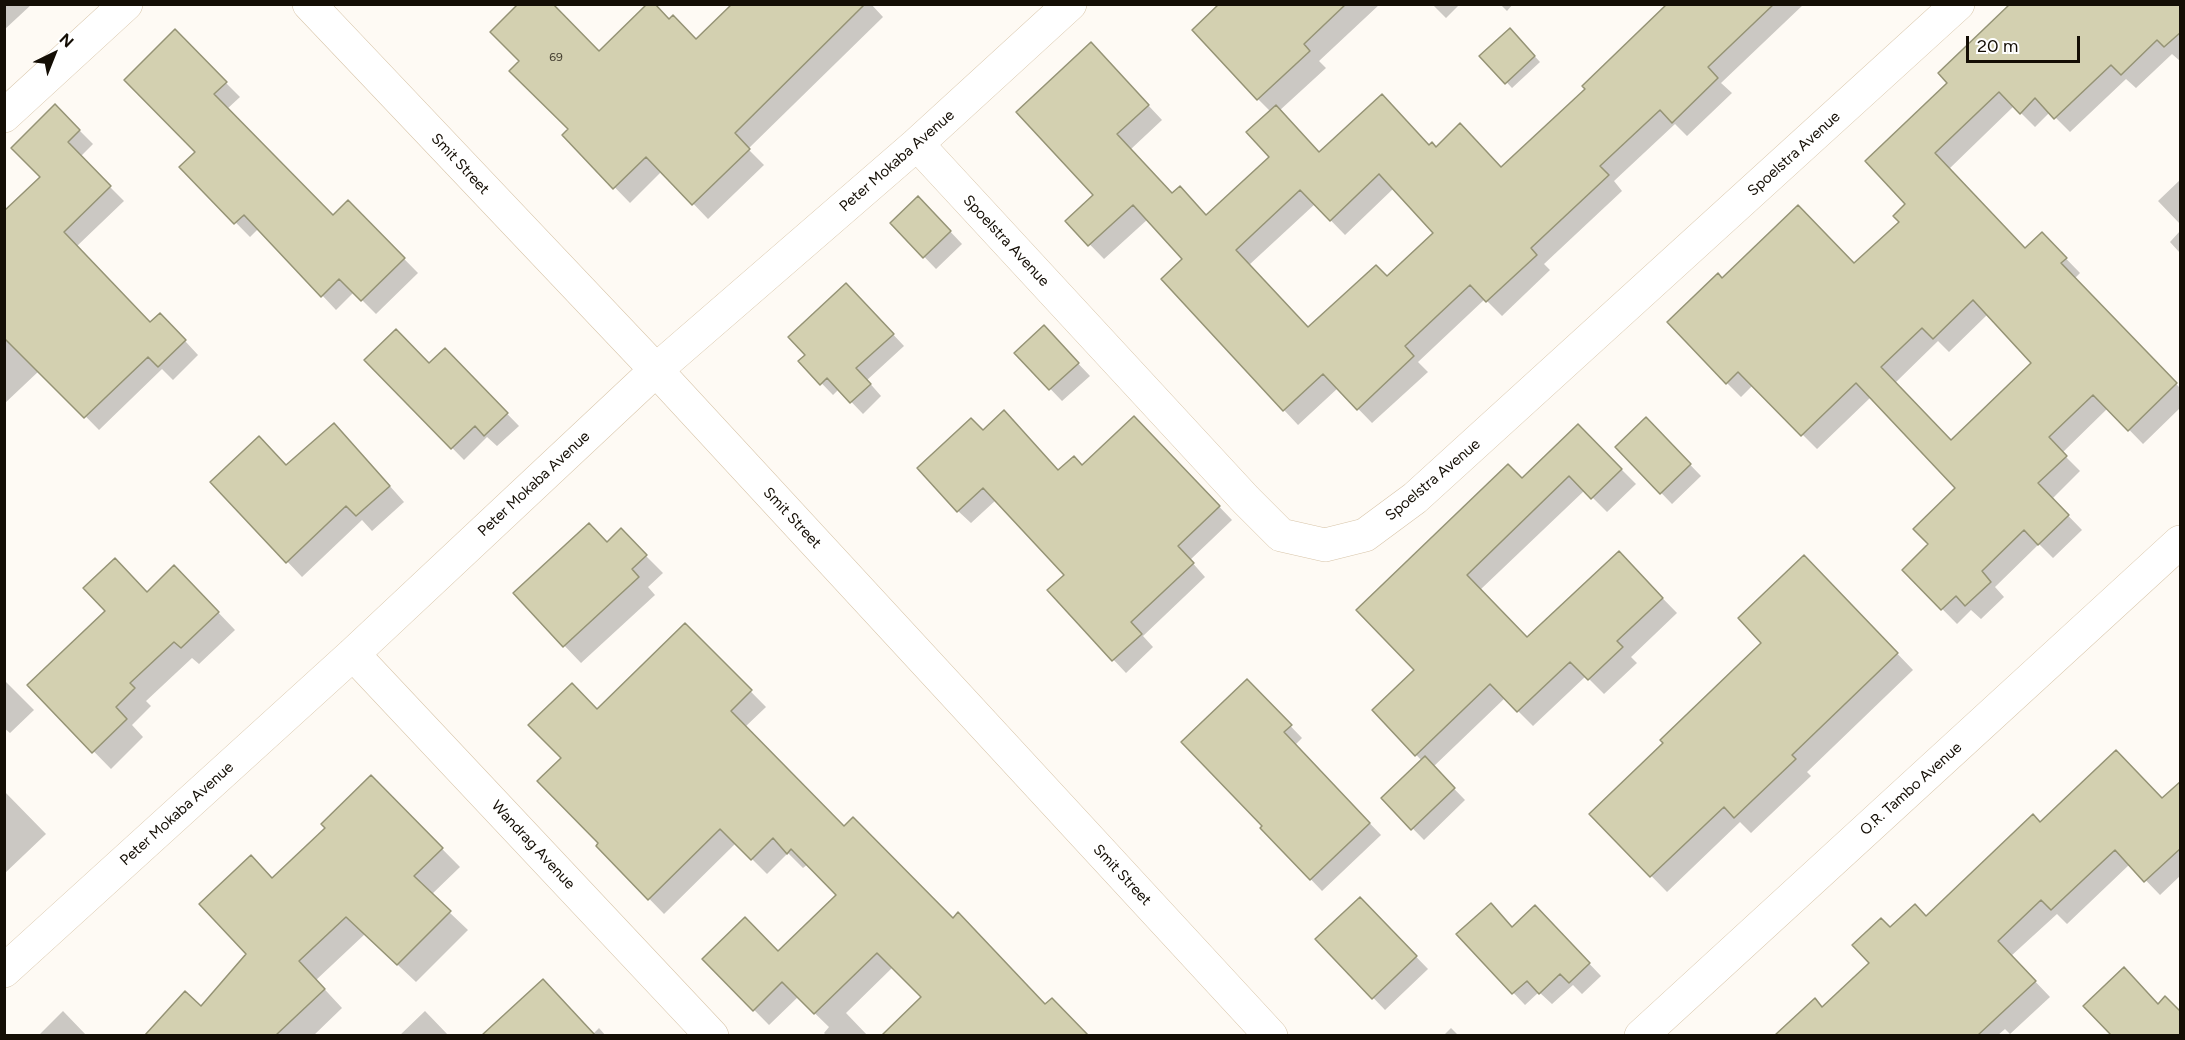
<!DOCTYPE html>
<html>
<head>
<meta charset="utf-8">
<style>
  body { margin:0 }
  #map { position:relative; width:2185px; height:1040px; overflow:hidden; background:#fefaf4; font-family:Figtree,sans-serif }
  canvas { display:block }
  .frame { position:absolute; inset:0; border:6px solid #140e05; pointer-events:none }
  .north { position:absolute; left:24px; top:24px; width:60px; height:60px; -webkit-text-stroke:4px #fff; paint-order:stroke; rotate:43deg; font-size:16px; font-weight:700; line-height:24px; text-align:center; color:#140e05 }
  .north::after { content:''; display:block; margin:auto; width:21px; height:27px; background:#140e05; clip-path:polygon(50% 0,100% 100%,50% 72%,0 100%) }
  .scale { position:absolute; left:1966px; top:36px; width:114px; height:27px; box-sizing:border-box; border:3px solid #140e05; border-top:0; padding-left:8px; font-size:18px; line-height:21px; white-space:nowrap; color:#140e05; -webkit-text-stroke:4px #fff; paint-order:stroke }
</style>
</head>
<body>
<div id="map">
<canvas width="2185" height="1040"></canvas>
<div class="frame"></div>
<div class="north">N</div>
<div class="scale">20 m</div>
</div>
<script>
const g = document.querySelector('canvas').getContext('2d');
g.lineJoin = 'round';
function fillPath(path, color) { g.fillStyle = color; g.fill(path, 'evenodd'); }
const toPath = rows => new Path2D(rows.map(r => 'M' + r).join(''));
function stroke(path, color, width, dash) { g.strokeStyle = color; g.lineWidth = width; g.lineCap = dash ? 'butt' : 'round'; g.setLineDash(dash || []); g.stroke(path); }
function label(font, color, halo, rows, align = 'center') {
  g.font = font + ' Figtree,sans-serif'; g.lineWidth = 5; g.setLineDash([]); g.textBaseline = 'middle'; g.strokeStyle = halo; g.fillStyle = color; for (const [text, x, y, turn = 0] of rows) {
    g.save(); g.translate(x, y); g.rotate((+turn || 0) * Math.PI / 180); g.textAlign = isNaN(turn) ? turn : align; if (halo) g.strokeText(text, 0, 0); g.fillText(text, 0, 0); g.restore();
  }
}
const shadow = toPath([
  [4,4,32,4,4,30],
  [734,4,871,4,883,17,748,149,764,165,708,219,662,171,630,203,564,135,570,129,599,53,669,21,696,41],
  [1221,4,1380,4,1319,61,1326,68,1279,111,1320,154,1430,146,1502,169,1587,89,1669,4,1804,4,1721,83,1732,93,1687,136,1675,124,1614,181,1622,191,1544,264,1550,270,1502,316,1485,299,1418,362,1428,372,1372,423,1338,388,1298,425,1284,410,1184,259,1148,219,1104,259,1067,221,1095,195,1105,59,1162,120,1131,149,1173,194,1207,217,1271,157,1271,112,1258,99],
  [1394,188,1435,233,1387,277,1308,329,1249,265,1315,204,1345,235],
  [1432,4,1460,4,1446,18],
  [1500,4,1513,4,1507,11],
  [2180,4,2180,61,2172,54,2136,88,2126,79,2070,132,2050,112,2035,127,2014,106,1949,169,2025,250,2042,234,2080,273,2074,279,2180,388,2180,408,2143,444,2108,408,2062,453,2080,471,2052,499,2082,530,2053,558,2039,544,1995,587,2004,597,1981,619,1971,610,1957,624,1904,570,1930,544,1957,488,1871,397,1817,449,1753,385,1741,397,1727,383,1722,280,1854,265,1901,222,1950,83],
  [1988,314,2033,363,1951,442,1895,383,1938,341,1949,352],
  [175,32,240,97,227,109,333,217,348,202,418,273,376,314,354,292,336,310,259,228,250,237,181,167,197,152],
  [1515,35,1540,62,1512,88,1482,56],
  [55,106,93,144,80,157,124,201,77,246,151,324,174,329,198,355,173,380,162,369,99,430,40,370,4,404,4,213,42,177],
  [2180,180,2180,224,2158,201],
  [930,210,962,244,936,269,892,223],
  [2180,231,2180,253,2170,242],
  [857,296,904,346,867,380,881,396,863,414,839,389,833,395,800,361],
  [1055,339,1090,376,1062,401,1016,353],
  [445,350,519,426,497,446,487,437,464,460,366,360,429,365],
  [1646,419,1701,476,1672,504,1617,447],
  [1578,426,1636,484,1607,512,1585,490,1480,590,1527,639,1633,568,1677,613,1631,657,1637,663,1604,694,1586,676,1533,726,1505,698,1433,767,1465,800,1424,840,1383,798,1422,761,1374,710,1416,670,1358,610,1522,480],
  [1147,431,1232,520,1190,560,1205,577,1143,636,1153,647,1126,673,1049,591,1066,575,996,500,971,523,958,511,983,432,1059,472,1083,467],
  [349,440,404,502,372,531,362,520,302,577,212,482,286,467],
  [607,544,638,548,663,573,648,587,655,595,581,663,515,594],
  [1820,573,1913,670,1807,772,1811,776,1751,833,1740,822,1667,892,1591,814,1665,743,1764,643],
  [192,585,235,630,199,664,192,658,146,701,151,706,132,725,143,737,111,769,29,685,107,611,148,594],
  [685,625,766,707,745,727,844,828,953,920,1046,1006,1052,1000,1087,1036,884,1036,924,997,893,967,846,1013,868,1036,827,1036,824,1033,829,1027,798,997,769,1025,704,959,779,953,838,895,808,864,803,868,788,853,767,874,736,843,664,914,598,846,600,844,563,758,597,711],
  [4,680,34,710,10,733,4,728],
  [1247,681,1302,738,1295,745,1381,835,1322,891,1262,828,1264,826],
  [371,777,460,867,431,895,468,930,416,982,365,934,316,980,342,1008,313,1036,147,1036,186,993,201,1008,248,954,273,879,327,828],
  [2180,783,2180,876,2160,895,2130,864,2067,924,2057,914,2011,956,2050,997,2010,1034,2005,1029,1997,1036,1778,1036,1815,1000,1823,1008,1871,963,1890,929,1926,917,2040,823,2163,800],
  [4,791,46,834,4,874],
  [1360,899,1428,969,1385,1010,1317,939],
  [1547,919,1601,976,1582,994,1573,985,1552,1004,1539,992,1525,1005,1458,934,1512,928],
  [2085,1006,2180,1013,2180,1036,2113,1036],
  [63,1011,87,1036,38,1036],
  [425,1011,449,1036,399,1036],
  [501,1020,593,1034,599,1028,606,1036,515,1036],
  [1451,1028,1459,1036,1443,1036]
]);
const building = toPath([
  [518,4,553,4,599,51,647,4,655,4,669,19,673,15,696,39,732,4,865,4,735,133,750,149,692,205,646,157,613,189,562,135,568,129,509,71,519,61,490,32,518,4],
  [1219,4,1346,4,1304,44,1310,51,1257,100,1192,30,1219,4],
  [1667,4,1774,4,1708,67,1718,78,1672,123,1660,110,1600,166,1609,175,1531,248,1537,255,1486,302,1470,285,1405,346,1414,356,1357,410,1323,374,1283,411,1161,279,1182,259,1133,205,1088,246,1065,221,1093,195,1016,112,1091,42,1149,105,1117,134,1172,193,1180,186,1206,215,1269,157,1246,132,1276,105,1319,152,1382,94,1429,145,1432,142,1436,147,1460,123,1501,167,1585,89,1582,86,1667,4],
  [1379,174,1433,233,1387,276,1376,265,1308,327,1236,250,1300,190,1330,221,1379,174],
  [2010,4,2181,4,2181,32,2164,47,2157,40,2121,75,2111,65,2054,119,2035,98,2020,114,1999,92,1935,153,2025,248,2042,232,2067,258,2061,263,2177,383,2128,431,2093,395,2049,437,2067,456,2038,483,2069,515,2038,545,2024,530,1982,571,1991,582,1965,606,1956,596,1941,610,1902,570,1928,544,1913,529,1955,488,1856,383,1801,436,1738,372,1726,384,1667,322,1718,273,1722,278,1798,205,1854,263,1899,222,1893,216,1905,204,1865,161,1947,83,1938,73,2010,4],
  [1973,300,2031,363,1951,440,1881,367,1922,328,1933,339,1973,300],
  [1510,28,1535,56,1505,84,1479,56,1510,28],
  [175,29,227,82,214,94,333,215,348,200,405,258,361,301,339,279,321,297,244,215,234,224,179,167,195,152,124,80,175,29],
  [55,104,80,130,68,142,111,186,64,232,150,322,160,313,186,340,158,367,148,357,84,418,4,338,4,211,40,177,11,148,55,104],
  [918,196,951,231,923,258,890,223,918,196],
  [846,283,894,334,856,368,871,384,850,403,827,378,820,385,798,361,805,355,788,337,846,283],
  [1044,325,1079,363,1049,390,1014,353,1044,325],
  [396,329,429,363,445,348,508,413,484,436,475,426,451,449,364,360,396,329],
  [1004,410,1058,470,1074,456,1082,465,1134,416,1220,506,1178,546,1194,563,1131,622,1142,634,1112,661,1047,590,1064,575,983,488,957,512,917,468,971,418,983,430,1004,410],
  [1646,417,1691,464,1660,494,1615,447,1646,417],
  [334,423,390,486,356,516,346,506,286,563,210,482,259,436,286,465,334,423],
  [1578,424,1622,469,1591,499,1569,476,1467,575,1527,637,1619,551,1663,598,1617,641,1623,647,1588,680,1570,662,1517,712,1490,684,1415,756,1372,710,1414,670,1356,610,1508,464,1522,478,1578,424],
  [589,523,607,542,621,528,647,555,632,569,639,577,563,647,513,593,589,523],
  [1804,555,1898,653,1792,755,1796,759,1734,818,1724,807,1650,877,1589,814,1663,743,1660,740,1761,643,1738,618,1804,555],
  [115,558,147,592,174,565,219,612,181,648,174,642,130,683,135,688,116,707,127,719,92,753,27,685,105,611,83,588,115,558],
  [685,623,752,690,731,711,844,826,853,817,953,918,958,912,1045,1004,1052,998,1088,1035,882,1035,921,997,877,953,814,1014,782,982,753,1011,702,959,745,917,778,951,836,895,791,849,787,854,773,838,751,860,720,829,648,900,596,846,598,843,537,781,561,758,528,725,572,683,597,709,685,623],
  [1247,679,1292,725,1284,732,1370,823,1310,880,1260,828,1262,826,1181,742,1247,679],
  [2116,750,2162,798,2181,781,2181,848,2144,882,2115,850,2051,910,2041,900,1998,941,2036,981,1978,1035,1775,1035,1815,998,1822,1007,1869,963,1852,945,1881,918,1890,927,1915,904,1926,916,2033,814,2040,822,2116,750],
  [1425,756,1455,788,1411,830,1381,798,1425,756],
  [371,775,443,848,414,876,451,911,397,965,346,917,299,961,325,989,276,1035,145,1035,185,991,201,1006,246,954,199,904,251,855,272,878,325,828,321,824,371,775],
  [1360,897,1417,956,1372,999,1315,939,1360,897],
  [1491,903,1512,927,1535,905,1590,963,1569,983,1560,974,1539,994,1527,981,1512,994,1456,934,1491,903],
  [2124,967,2158,1004,2165,996,2181,1012,2181,1035,2111,1035,2083,1006,2124,967],
  [543,979,595,1035,482,1035,543,979]
]);
const minor = toPath([
  [309,4,656,370,1271,1036],
  [4,116,126,4],
  [917,144,1246,500,1281,535,1325,545,1365,535,1415,498,1958,4],
  [353,654,712,1036],
  [4,971,353,654,656,370,917,144,1070,4],
  [1641,1036,2180,542]
]);
const numberNames = [
  ["69",556,57]
];
const streetNames = [
  ["Spoelstra Avenue",1794,154,-42],
  ["Peter Mokaba Avenue",897,161,-41],
  ["Smit Street",460,164,47],
  ["Spoelstra Avenue",1006,241,47],
  ["Spoelstra Avenue",1433,480,-40],
  ["Peter Mokaba Avenue",534,484,-43],
  ["Smit Street",792,518,47],
  ["O.R. Tambo Avenue",1911,789,-42],
  ["Peter Mokaba Avenue",177,814,-42],
  ["Wandrag Avenue",533,845,47],
  ["Smit Street",1122,875,47]
];
fillPath(shadow, '#0003');
fillPath(building, '#d3d0b0');
stroke(building, '#959375', 1.5);
stroke(minor, '#d8c5a9', 34);
stroke(minor, '#fff', 33);
label('12px', '#443e30', null, numberNames);
label('15px', '#140e05', '#fff', streetNames);
</script>
</body>
</html>
